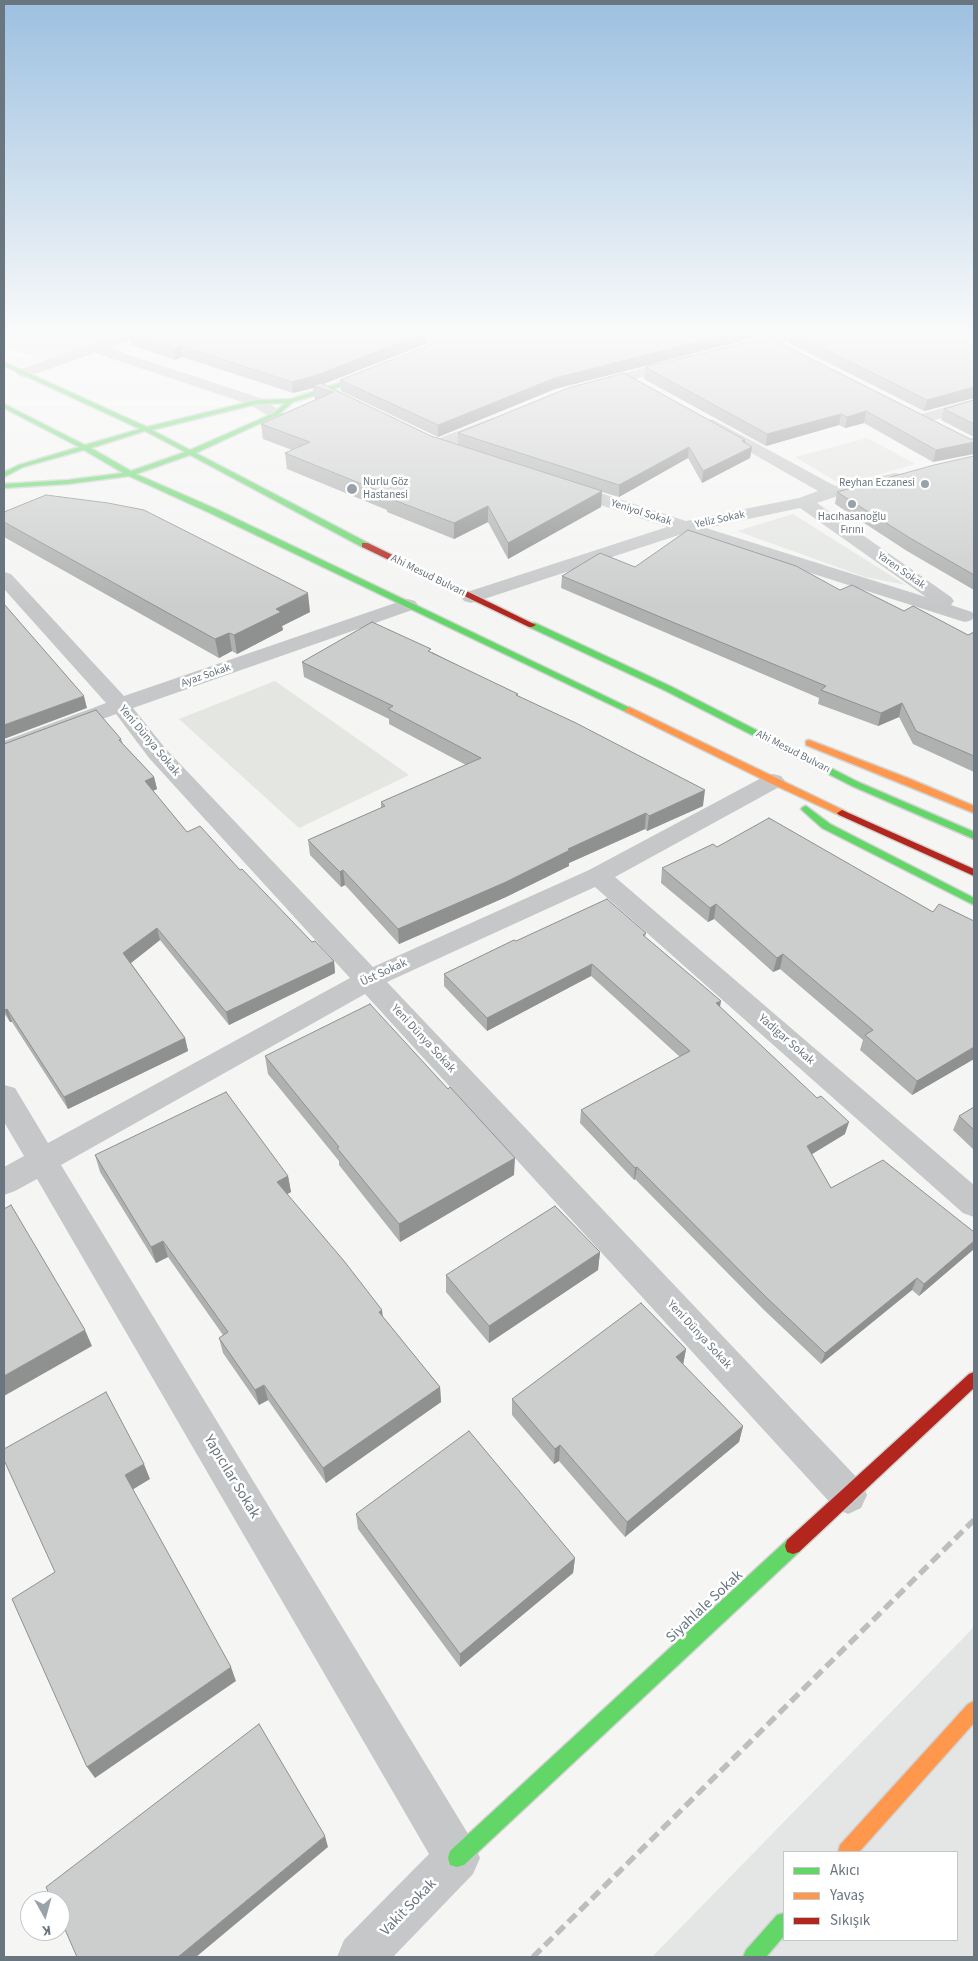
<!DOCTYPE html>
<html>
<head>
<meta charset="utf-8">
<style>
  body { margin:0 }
  #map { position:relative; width:978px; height:1961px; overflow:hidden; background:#f5f5f4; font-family:"Source Sans 3",sans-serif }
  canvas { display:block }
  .frame { position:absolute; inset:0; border:5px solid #697680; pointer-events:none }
  .legend { position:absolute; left:783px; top:1851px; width:175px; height:90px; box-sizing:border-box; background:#fff; border:1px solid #c3c8cc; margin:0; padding:6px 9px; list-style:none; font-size:15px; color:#697680 }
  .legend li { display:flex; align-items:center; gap:10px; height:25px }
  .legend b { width:25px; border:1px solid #c3c8cc }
  .north { position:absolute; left:20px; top:1891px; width:50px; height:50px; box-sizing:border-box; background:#fff; border:1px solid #c3c8cc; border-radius:50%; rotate:173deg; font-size:14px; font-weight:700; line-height:20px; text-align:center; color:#697680 }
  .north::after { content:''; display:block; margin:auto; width:18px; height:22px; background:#9aa2a9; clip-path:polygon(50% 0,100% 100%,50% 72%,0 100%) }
</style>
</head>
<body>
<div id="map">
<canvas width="978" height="1961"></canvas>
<div class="frame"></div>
<ul class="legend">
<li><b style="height:6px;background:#63d668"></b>Akıcı</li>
<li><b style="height:6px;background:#ff974d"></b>Yavaş</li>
<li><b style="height:6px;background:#b3261e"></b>Sıkışık</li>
</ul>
<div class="north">K</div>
</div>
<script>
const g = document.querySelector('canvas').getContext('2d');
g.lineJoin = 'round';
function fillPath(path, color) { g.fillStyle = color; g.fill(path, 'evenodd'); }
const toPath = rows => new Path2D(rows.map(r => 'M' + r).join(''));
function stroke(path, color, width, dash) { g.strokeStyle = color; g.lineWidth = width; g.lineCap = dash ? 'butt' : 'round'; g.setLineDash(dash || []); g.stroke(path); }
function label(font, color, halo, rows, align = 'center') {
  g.font = font + ' "Source Sans 3",sans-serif'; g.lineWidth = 5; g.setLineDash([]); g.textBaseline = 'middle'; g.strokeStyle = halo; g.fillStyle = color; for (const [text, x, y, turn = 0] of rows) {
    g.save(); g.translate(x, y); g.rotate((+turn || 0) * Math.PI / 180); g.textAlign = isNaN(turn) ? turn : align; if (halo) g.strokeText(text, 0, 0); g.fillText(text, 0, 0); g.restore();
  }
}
const built = toPath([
  [974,1627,974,1957,652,1957],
  [784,1852,957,1852,957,1940,784,1940]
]);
const green = toPath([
  [12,331,127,331,43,362,4,344,4,335],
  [867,438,916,464,842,485,795,457],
  [793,514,906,585,865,577,737,531],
  [275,681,409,775,299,828,179,719]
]);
const path = toPath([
  [16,345,47,331]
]);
const street = toPath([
  [127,331,149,331,147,334,109,348,263,399,284,414,282,417,270,417,251,405,95,353,29,376,24,378,19,376,16,373,19,370,127,331],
  [414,331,432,331,449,344,447,347,442,348,437,347,414,331],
  [794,331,822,331,820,334,738,352,733,351,731,348,733,345,794,331],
  [680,358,685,359,687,362,685,365,593,391,588,389,585,386,588,383,680,358],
  [974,399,974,409,924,423,918,421,916,418,918,415,974,399],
  [492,418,498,420,500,423,498,426,444,449,432,449,430,445,432,441,492,418],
  [712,419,835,486,895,473,901,474,904,478,901,482,838,496,817,503,951,597,954,601,951,605,972,612,974,615,972,620,965,622,958,620,685,533,478,601,471,603,464,601,461,597,464,593,667,527,561,492,558,488,561,484,567,483,573,484,686,521,799,498,818,491,706,427,704,424,706,421,712,419],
  [800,508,926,597,706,528,800,508],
  [4,572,11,574,124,696,401,601,408,599,415,601,418,605,415,609,133,708,165,748,373,967,589,870,765,776,773,774,781,776,785,781,781,786,615,877,974,1185,974,1217,963,1213,595,887,387,982,861,1482,867,1495,861,1508,848,1514,835,1508,365,994,61,1165,473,1842,480,1858,473,1874,393,1957,337,1957,344,1940,429,1854,37,1179,15,1191,4,1195,4,1167,24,1156,4,1122,4,1085,15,1088,48,1143,350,978,149,758,116,714,4,756,4,741,106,703,4,589,4,572]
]);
const fast = toPath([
  [4,362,147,427,257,400,291,399,378,370,378,372,326,392,293,402,278,415,196,453,368,543,368,547,362,547,190,455,136,474,216,509,634,710,629,713,626,712,210,513,129,476,68,484,4,488,4,484,68,480,123,473,84,450,23,467,4,477,4,472,19,465,79,447,4,408,4,404,85,445,140,429,4,366,4,362],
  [285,403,274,413,190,450,152,430,257,404,285,403],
  [145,431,185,452,131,471,91,448,145,431],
  [529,623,535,623,670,686,858,782,974,832,974,839,852,786,664,690,529,627,529,623],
  [806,806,830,824,974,898,974,905,822,828,803,811,801,809,803,807,806,806],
  [793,1538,799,1540,801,1546,799,1552,464,1865,457,1867,450,1865,448,1858,450,1851,787,1540,793,1538],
  [784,1913,784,1936,766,1957,743,1957,746,1950,777,1915,784,1913]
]);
const slow = toPath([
  [629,707,845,811,847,813,842,816,839,815,770,783,626,712,624,710,629,707],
  [809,740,910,779,974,806,974,813,806,745,806,741,809,740],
  [974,1701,974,1723,859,1852,838,1852,840,1845,968,1704,974,1701]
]);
const jam = toPath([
  [362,543,368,543,536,625,532,627,529,627,362,547,362,543],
  [842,810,974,869,974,876,839,815,837,813,842,810],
  [974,1372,974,1388,799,1552,793,1554,787,1552,785,1546,787,1540,969,1374,974,1372]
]);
const rail = toPath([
  [533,1957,974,1520]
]);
const wall = toPath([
  [435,331,464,331,443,337],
  [472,331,783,331,771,334,760,334,757,337,555,389,438,437,341,391,340,380],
  [961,331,974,331,974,398,924,411,789,343,790,332,972,337],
  [427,332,428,343,323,384,431,436,458,445,458,433,745,443,752,447,750,458,702,483,688,458,619,497,602,492,601,507,508,559,488,522,454,539,387,512,387,510,287,469,285,453,292,450,263,439,261,424,315,400,313,388,293,393,182,357,175,360,131,345,129,334],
  [768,337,970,439,933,462,864,423,845,428,839,425,766,446,644,379,645,367],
  [974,400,974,437,941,420,944,409],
  [974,456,974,590,907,551,835,504,837,492],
  [4,512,310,612,282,626,283,630,237,654,232,651,219,658,4,537],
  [635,567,840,590,904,611,968,635,974,632,974,772,913,744,899,717,878,726,818,704,819,698,561,588,562,576],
  [432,652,518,696,703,806,647,831,645,829,569,863,569,866,506,897,399,944,345,885,341,887,310,855,308,840,381,808,381,802,466,765,389,724,389,719,304,677,302,662],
  [121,739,123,744,154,777,157,789,153,791,187,832,240,870,312,942,334,961,335,973,229,1025,160,940,131,963,185,1038,188,1051,68,1109,12,1022,10,1022,4,1013,4,744],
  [717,847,933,912,974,921,974,1059,912,1095,860,1050,863,1040,780,969,773,972,714,919,708,922,661,883,662,868],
  [646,933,645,937,720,1007,845,1134,812,1154,831,1188,974,1232,974,1249,919,1296,912,1290,821,1364,764,1310,635,1179,634,1180,580,1123,581,1110,680,1057,591,976,487,1031,444,986,444,974,516,941],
  [265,1056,514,1175,400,1242,339,1165,339,1161,268,1074],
  [974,1107,974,1150,953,1130,959,1116],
  [95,1155,288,1176,291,1192,287,1194,383,1317,440,1387,441,1402,326,1483,268,1400,259,1405,223,1353,219,1338,223,1335,168,1257,156,1263,100,1172],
  [600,1252,598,1270,489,1343,446,1292,446,1275],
  [686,1349,683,1365,743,1426,739,1442,625,1537,559,1461,554,1464,512,1415,512,1399],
  [356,1514,575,1558,573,1573,460,1667,358,1529]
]);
const shadedWall = toPath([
  [443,331,464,331,443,337],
  [739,331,760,331,760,334,757,337,555,389,438,437,438,425,555,378],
  [771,331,783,331,771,334],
  [427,332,428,343,316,387,313,386,313,388,293,393,292,382],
  [181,346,182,357,175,360,174,349],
  [974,387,974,398,924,411,927,400],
  [866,411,864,423,845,428,847,417],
  [841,414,839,425,766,446,767,434],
  [745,440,744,450,752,447,750,458,702,483,703,471,742,441],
  [974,442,974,454,933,462,936,450],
  [689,447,688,458,619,497,619,485],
  [602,491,601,507,508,559,508,543],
  [488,506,488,522,454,539,454,523],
  [308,593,310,612,282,626,283,630,237,654,234,635,276,609],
  [229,633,232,651,219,658,215,639],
  [84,696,87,708,4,739,4,725],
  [902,703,899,717,878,726,881,713],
  [154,777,157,789,147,793,145,781],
  [705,790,703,806,647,831,649,816],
  [646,813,645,829,569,863,569,866,506,897,399,944,398,929,568,849],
  [343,870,345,885,341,887,340,872],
  [716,904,714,919,708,922,710,908],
  [157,928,160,940,127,966,123,953],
  [783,954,780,969,773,972,777,958],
  [334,961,335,973,229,1025,226,1012],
  [592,964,591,976,487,1031,487,1018],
  [721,1001,719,1013,716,1003],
  [7,1009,12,1022,10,1022,5,1010],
  [185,1038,188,1051,68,1109,64,1097],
  [974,1047,974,1059,912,1095,917,1081],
  [849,1122,845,1134,804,1159,807,1146],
  [515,1158,514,1175,400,1242,399,1224],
  [637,1167,635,1179,634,1180,635,1168],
  [288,1176,291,1192,280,1198,277,1182],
  [163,1241,168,1257,156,1263,151,1247],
  [974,1241,974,1249,919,1296,924,1284],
  [600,1252,598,1270,489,1343,489,1326],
  [917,1278,912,1290,821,1364,825,1353],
  [382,1310,384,1326,379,1312],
  [85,1330,92,1346,4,1396,4,1376],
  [686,1349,683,1365,676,1357],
  [264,1385,268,1400,259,1405,255,1390],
  [440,1387,441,1402,326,1483,323,1468],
  [743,1426,739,1442,625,1537,627,1522],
  [560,1445,559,1461,554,1464,555,1449],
  [144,1464,150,1479,132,1490,125,1475],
  [575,1558,573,1573,460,1667,460,1654],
  [231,1667,236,1681,95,1778,87,1767],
  [325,1836,328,1847,196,1957,178,1957]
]);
const building = toPath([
  [137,331,427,331,427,332,317,375,292,382,181,346,174,349,129,334,137,331],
  [472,331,739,331,555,378,438,425,340,380,447,338,472,331],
  [792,331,957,331,974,338,974,387,927,400,790,332,792,331],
  [768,337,970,439,974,439,974,442,936,450,866,411,847,417,841,414,767,434,645,367,768,337],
  [624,373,745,440,742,441,752,447,703,471,689,447,619,485,458,433,568,388,624,373],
  [321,383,431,436,602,491,508,543,488,506,454,523,386,497,389,495,285,453,310,442,261,424,333,392,313,386,321,383],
  [974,400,974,424,944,409,974,400],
  [974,456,974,575,910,538,837,492,934,465,974,456],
  [46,495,108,503,144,510,308,593,276,609,281,612,234,635,229,633,215,639,4,522,4,512,46,495],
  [688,530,796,566,840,590,852,585,904,611,913,606,968,635,974,632,974,756,916,731,902,703,881,713,821,690,826,686,562,576,600,553,635,567,688,530],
  [4,604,84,696,4,725,4,604],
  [372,622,431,649,428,651,518,694,516,695,576,723,705,790,649,816,646,813,568,849,570,850,506,882,398,929,343,870,340,872,308,840,385,806,381,802,481,758,388,709,393,706,302,662,372,622],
  [96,710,121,739,119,740,154,777,145,781,187,832,200,826,240,870,242,869,312,942,315,941,334,961,226,1012,157,928,123,953,185,1038,64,1097,7,1009,5,1010,4,1007,4,744,96,710],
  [769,818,933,912,939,904,974,921,974,1047,917,1081,865,1035,873,1030,783,954,777,958,716,904,710,908,662,868,713,844,717,847,769,818],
  [607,899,646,933,643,935,721,1001,716,1003,817,1098,821,1096,849,1122,807,1146,831,1188,883,1160,974,1232,974,1241,924,1284,917,1278,825,1353,767,1298,637,1167,635,1168,581,1110,690,1051,592,964,487,1018,444,974,514,940,516,941,607,899],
  [370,1004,448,1089,450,1087,515,1158,399,1224,337,1148,339,1147,265,1056,370,1004],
  [226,1092,288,1176,277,1182,344,1261,382,1310,379,1312,440,1387,323,1468,264,1385,255,1390,219,1338,228,1332,163,1241,151,1247,95,1155,226,1092],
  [974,1107,974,1130,959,1116,974,1107],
  [11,1205,85,1330,4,1376,4,1209,11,1205],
  [555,1206,600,1252,489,1326,446,1275,555,1206],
  [641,1303,686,1349,676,1357,743,1426,627,1522,560,1445,555,1449,512,1399,641,1303],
  [106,1392,144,1464,125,1475,231,1667,87,1767,12,1599,55,1572,4,1460,4,1449,106,1392],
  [469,1431,575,1558,460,1654,356,1514,469,1431],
  [259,1724,325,1836,178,1957,77,1957,60,1918,60,1901,52,1901,46,1887,259,1724]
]);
const markers = [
  [925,484,5,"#9aa2a9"],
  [352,489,6,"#9aa2a9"],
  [852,504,5,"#9aa2a9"]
];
const farPoinames = [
  ["Nurlu Göz",363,483],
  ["Hastanesi",363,496],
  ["Reyhan Eczanesi",915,484,"right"],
  ["Hacıhasanoğlu",852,518,"center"],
  ["Fırını",852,531,"center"]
];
const farStreetnames = [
  ["Yeniyol Sokak",641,513,18],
  ["Yeliz Sokak",720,520,-12],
  ["Yaren Sokak",901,571,35],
  ["Ahi Mesud Bulvarı",428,576,26],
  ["Ayaz Sokak",206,676,-19],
  ["Ahi Mesud Bulvarı",793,752,27]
];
const streetNames = [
  ["Yeni Dünya Sokak",149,741,50],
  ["Üst Sokak",384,973,-25],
  ["Yeni Dünya Sokak",423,1039,47],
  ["Yadigar Sokak",786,1040,41],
  ["Yeni Dünya Sokak",699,1335,47]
];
const nearStreetnames = [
  ["Yapıcılar Sokak",231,1477,59],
  ["Siyahlale Sokak",705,1607,-43],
  ["Vakit Sokak",409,1908,-46]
];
fillPath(built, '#e4e5e5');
fillPath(green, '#e4e6e2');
stroke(fast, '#d1d2d2', 3);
stroke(slow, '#d1d2d2', 3);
stroke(jam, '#d1d2d2', 3);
stroke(path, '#c5c5c5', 2, [1, 1]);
fillPath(street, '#c6c7c8');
fillPath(fast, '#63d668');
fillPath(slow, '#ff974d');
fillPath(jam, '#b3261e');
stroke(rail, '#bdbebe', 5.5, [11, 5.5]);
fillPath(wall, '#afb0b0');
fillPath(shadedWall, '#8f9090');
fillPath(building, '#cccdcd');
stroke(building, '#8f9090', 1);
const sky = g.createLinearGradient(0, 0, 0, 606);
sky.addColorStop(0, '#9cc0e0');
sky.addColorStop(0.55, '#fafafa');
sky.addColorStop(1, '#fafafa00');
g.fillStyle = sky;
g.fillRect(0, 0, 978, 606);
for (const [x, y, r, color] of markers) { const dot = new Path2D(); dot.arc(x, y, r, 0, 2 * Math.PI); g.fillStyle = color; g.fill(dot); stroke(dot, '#fff', 2); }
label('11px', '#697680', '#fff', farPoinames, 'left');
label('11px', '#697680', '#fff', farStreetnames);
label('12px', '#697680', '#fff', streetNames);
label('15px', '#697680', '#fff', nearStreetnames);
</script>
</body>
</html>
